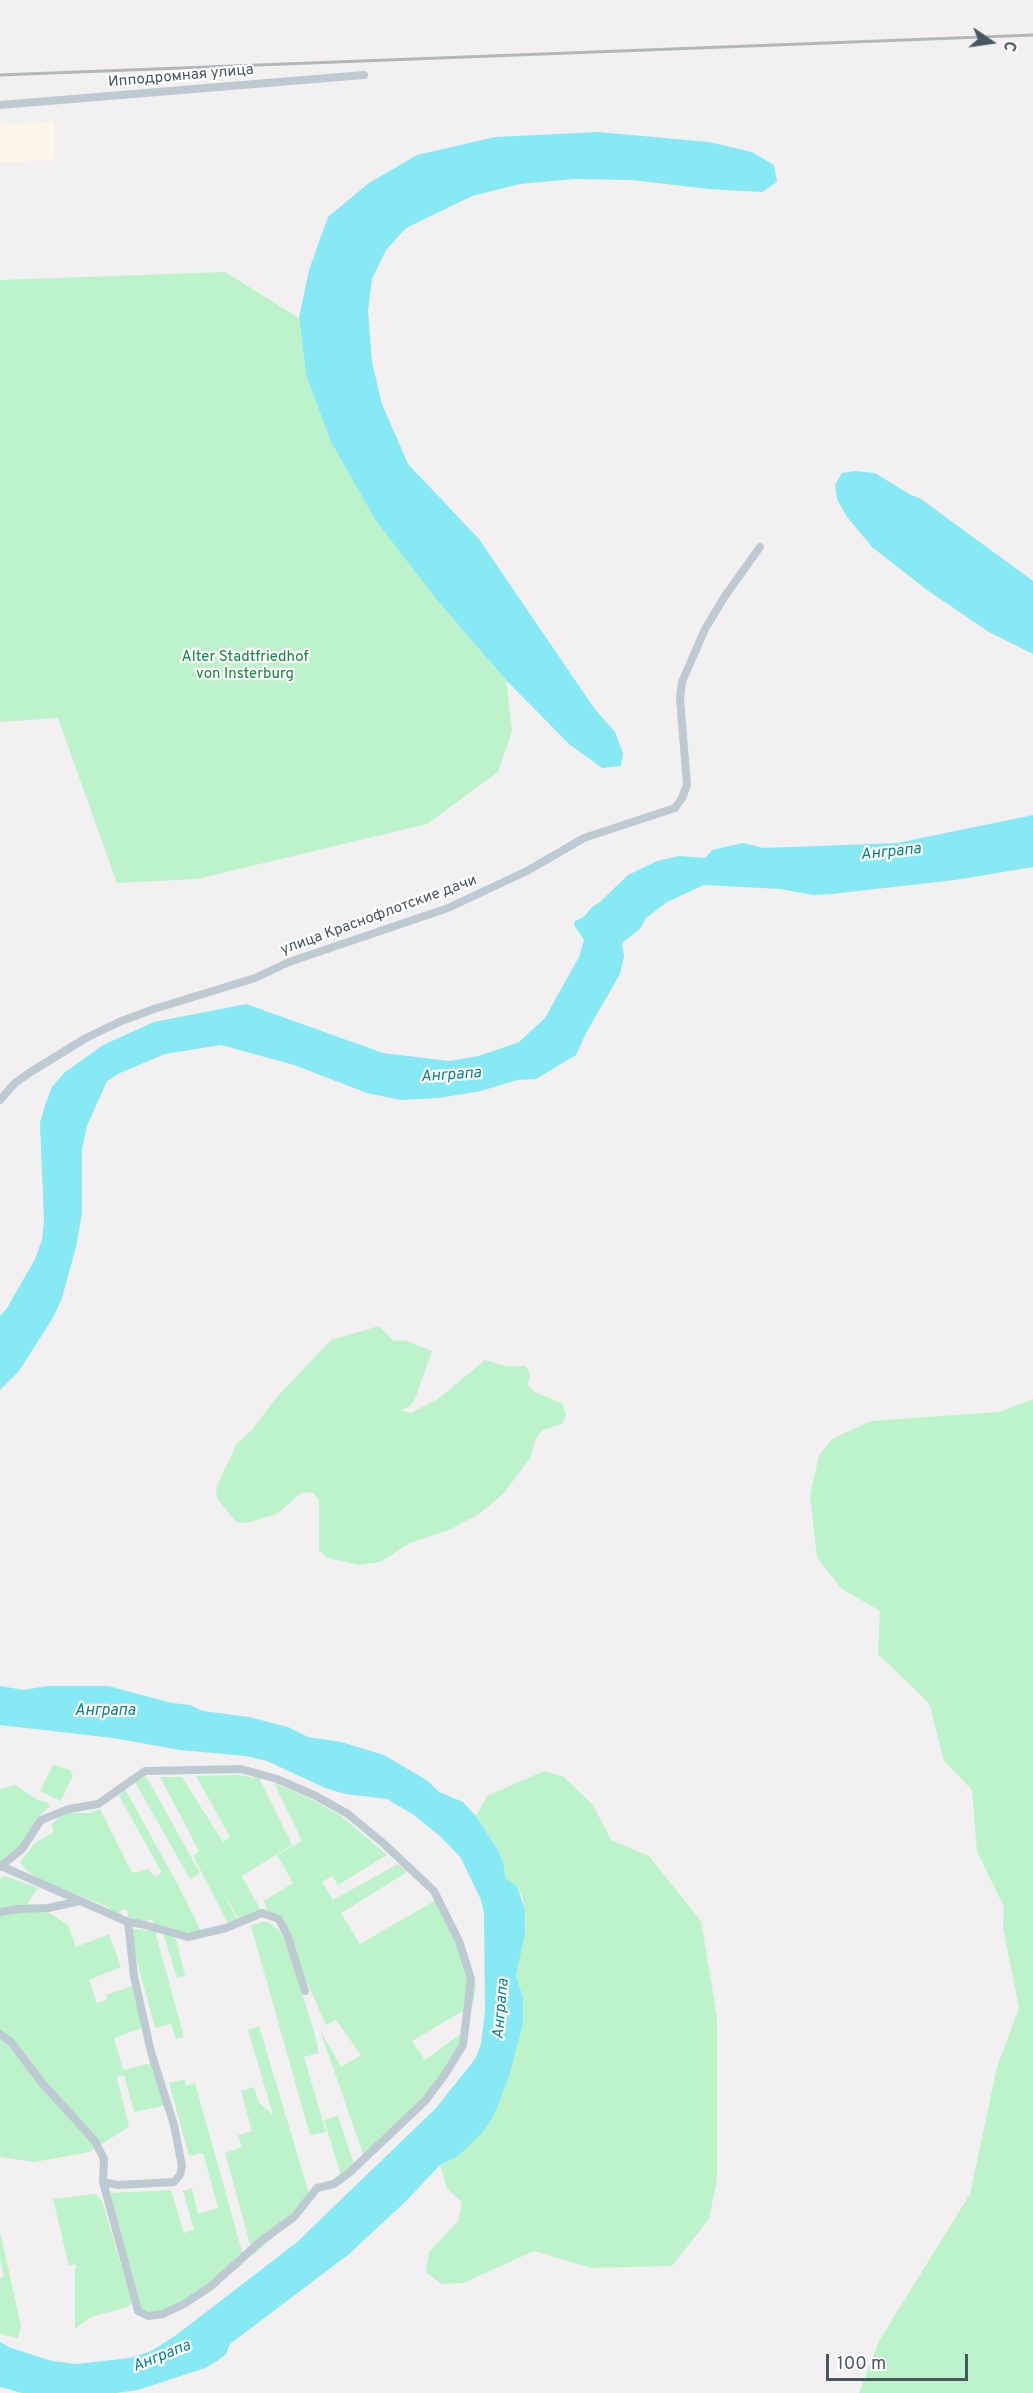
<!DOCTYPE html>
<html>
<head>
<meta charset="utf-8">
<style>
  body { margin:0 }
  #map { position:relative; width:1033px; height:2393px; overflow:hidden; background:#f3f0f1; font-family:Overpass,sans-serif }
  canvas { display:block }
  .north { position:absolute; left:961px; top:12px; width:60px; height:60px; -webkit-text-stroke:4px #fff; paint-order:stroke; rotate:103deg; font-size:16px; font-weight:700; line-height:24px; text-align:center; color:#475760 }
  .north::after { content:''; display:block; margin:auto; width:21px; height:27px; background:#475760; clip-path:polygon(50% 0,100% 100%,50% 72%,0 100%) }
  .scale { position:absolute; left:826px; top:2354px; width:142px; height:27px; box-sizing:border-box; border:3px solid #475760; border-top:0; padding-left:8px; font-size:18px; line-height:21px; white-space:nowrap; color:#475760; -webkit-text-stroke:4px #fff; paint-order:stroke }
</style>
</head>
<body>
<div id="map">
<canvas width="1033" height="2393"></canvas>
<div class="north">С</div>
<div class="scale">100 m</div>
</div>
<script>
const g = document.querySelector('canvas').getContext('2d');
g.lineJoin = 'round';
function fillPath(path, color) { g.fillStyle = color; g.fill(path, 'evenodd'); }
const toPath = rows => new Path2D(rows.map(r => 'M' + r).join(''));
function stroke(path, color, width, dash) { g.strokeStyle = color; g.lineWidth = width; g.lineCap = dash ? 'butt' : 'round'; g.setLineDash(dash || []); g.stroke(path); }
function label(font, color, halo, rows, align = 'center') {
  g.font = font + ' Overpass,sans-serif'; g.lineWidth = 4.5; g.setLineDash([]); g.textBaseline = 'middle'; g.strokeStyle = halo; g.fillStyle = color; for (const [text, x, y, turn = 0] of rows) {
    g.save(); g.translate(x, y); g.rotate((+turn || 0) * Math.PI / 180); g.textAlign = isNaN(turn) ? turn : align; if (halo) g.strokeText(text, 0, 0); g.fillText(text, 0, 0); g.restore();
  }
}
const commercial = toPath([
  [54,122,55,160,0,162,0,125]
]);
const green = toPath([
  [225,272,299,318,306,375,331,442,376,521,436,599,506,680,512,731,498,772,427,824,197,879,117,883,58,718,0,722,0,280],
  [379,1326,394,1341,404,1340,432,1351,415,1399,409,1407,401,1410,411,1413,438,1399,485,1360,505,1366,526,1366,530,1375,528,1385,535,1392,563,1404,566,1415,562,1424,543,1430,536,1438,530,1458,504,1493,479,1514,451,1529,410,1543,380,1562,359,1565,328,1558,319,1551,319,1500,312,1492,301,1493,277,1514,246,1523,236,1522,217,1498,216,1488,237,1443,252,1430,276,1398,331,1340],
  [1033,1399,1033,2393,859,2393,879,2341,970,2194,997,2067,1019,2008,1003,1928,1004,1907,977,1852,972,1790,944,1761,929,1703,878,1654,880,1611,842,1589,817,1558,810,1496,819,1455,832,1439,871,1421,999,1412],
  [53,1765,70,1770,73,1775,61,1801,40,1791],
  [544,1771,564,1777,593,1805,611,1840,649,1856,701,1921,717,2017,717,2179,709,2219,672,2266,591,2268,534,2251,463,2283,441,2284,426,2272,429,2252,458,2221,462,2202,447,2189,440,2165,457,2157,490,2122,517,2047,523,1997,516,1976,525,1934,526,1921,523,1899,517,1886,505,1878,504,1865,499,1852,476,1816,487,1796],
  [237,1775,259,1778,292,1845,242,1876,262,1912,240,1921,220,1888,238,1921,229,1925,193,1856,199,1851,160,1777,182,1777,223,1842,230,1837,196,1776],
  [146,1776,200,1873,190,1879,135,1782],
  [274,1783,313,1800,340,1815,387,1855,338,1885,332,1876,322,1882,333,1900,398,1864,407,1872,341,1913,360,1944,436,1900,467,1957,474,1978,476,1986,473,2005,412,2041,425,2060,464,2031,468,2036,467,2040,440,2085,365,2160,320,2030,341,2067,361,2055,336,2020,326,2025,308,1984,305,1983,279,1914,268,1913,264,1901,293,1883,277,1855,301,1841,303,1843],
  [15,1785,36,1799,48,1803,50,1806,37,1818,24,1841,10,1860,0,1866,0,1789],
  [125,1789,178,1885,202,1933,179,1932,154,1925,152,1919,140,1923,129,1921,127,1909,120,1911,122,1918,110,1911,108,1907,42,1881,26,1870,20,1862,35,1843,54,1832,51,1824,60,1817,69,1813,90,1813,100,1809,132,1873,148,1869,155,1877,157,1876,161,1873,161,1871,119,1796],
  [5,1876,38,1888,27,1904,37,1905,68,1925,76,1947,109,1934,121,1967,89,1980,97,2003,107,2000,106,1995,135,1985,147,2026,114,2038,123,2070,156,2062,167,2105,134,2112,124,2075,117,2077,129,2127,89,2152,34,2162,0,2157,0,1878],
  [261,1922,267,1922,278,1929,285,1940,314,2031,319,2053,304,2057,326,2132,310,2135,251,1926],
  [131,1929,155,1931,184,2037,176,2039,171,2024,155,2028,135,1955],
  [163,1933,176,1939,185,1976,177,1978],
  [259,2026,311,2200,293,2220,253,2255,225,2153,242,2147,238,2135,252,2131,241,2091,254,2087,259,2103,273,2115,248,2030],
  [185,2079,186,2086,195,2083,245,2262,211,2289,164,2316,143,2312,141,2307,115,2225,108,2193,171,2190,184,2233,194,2230,183,2191,192,2188,198,2214,218,2208,203,2153,189,2156,169,2083],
  [338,2116,356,2170,342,2179,324,2120],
  [92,2194,96,2194,102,2201,132,2303,127,2307,91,2317,75,2329,75,2268,77,2268,75,2264,69,2266,53,2199],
  [0,2231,21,2326,18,2338,0,2334,0,2278,4,2277,0,2259]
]);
const water = toPath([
  [598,132,709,142,752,152,774,165,777,182,762,192,708,189,632,180,574,179,520,184,472,196,406,228,386,250,372,279,368,311,372,362,382,404,408,464,479,539,594,708,615,732,623,753,621,766,602,768,569,744,506,680,436,599,376,521,331,442,306,375,299,318,309,270,328,217,369,183,417,155,495,137],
  [855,471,875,473,909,494,921,499,1033,581,1033,654,989,632,927,590,872,547,847,517,837,499,835,485,842,473],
  [1033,815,1033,867,955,880,832,894,813,895,780,889,704,885,667,902,646,918,640,929,622,943,624,956,620,974,586,1033,576,1055,536,1079,517,1080,481,1091,439,1098,400,1100,367,1093,294,1065,221,1045,165,1054,120,1073,107,1081,87,1126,82,1149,82,1213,76,1247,62,1298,54,1316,19,1371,0,1390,0,1316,7,1308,35,1259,42,1240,44,1220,40,1123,45,1105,52,1087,64,1073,103,1045,154,1022,246,1004,383,1053,449,1061,479,1056,519,1042,545,1018,579,957,584,940,574,925,575,921,584,917,592,907,600,902,628,875,657,861,679,856,705,858,712,850,743,843,763,848,897,843],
  [0,1686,24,1690,47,1686,108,1686,172,1703,190,1705,203,1711,249,1717,288,1727,308,1737,341,1742,384,1755,428,1781,439,1792,463,1802,476,1816,499,1852,504,1865,505,1878,517,1886,525,1910,525,1934,516,1976,523,1997,523,2024,509,2076,496,2110,490,2122,481,2134,457,2157,440,2165,405,2202,349,2254,230,2344,226,2354,217,2361,205,2368,138,2390,116,2393,22,2393,0,2387,0,2342,11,2348,52,2361,76,2364,130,2358,151,2351,175,2336,296,2243,436,2108,475,2059,481,2044,485,2011,484,1914,481,1900,461,1858,441,1837,414,1815,387,1799,345,1794,325,1788,267,1761,246,1756,180,1750,113,1738,0,1725]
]);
const minor = toPath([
  [0,105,364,75],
  [0,1100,15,1083,29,1073,86,1038,119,1022,154,1009,255,978,289,962,448,908,527,871,584,838,675,808,682,798,687,785,680,698,682,682,705,629,725,596,760,547],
  [1,1866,128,1922,141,1924,188,1937,226,1928,262,1913,279,1919,288,1937,305,1991],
  [0,1867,22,1849,41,1820,69,1809,98,1804,145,1771,241,1769,277,1779,316,1796,348,1814,383,1843,434,1891,459,1941,471,1979,463,2045,444,2076,425,2101,350,2172,334,2184,317,2188,294,2217,261,2241,210,2287,184,2304,163,2314,148,2316,138,2311,103,2182,104,2159,95,2141,42,2083,11,2042,0,2034],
  [0,1912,20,1909,48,1908,80,1901],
  [103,2182,118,2185,174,2182,180,2175,182,2166,174,2125,151,2052,134,1976,128,1922]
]);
const rail = toPath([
  [0,75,1033,35]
]);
const streetNames = [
  ["Ипподромная улица",181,77,-5],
  ["улица Краснофлотские дачи",379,916,-20]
];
const parkNames = [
  ["Alter Stadtfriedhof",245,658],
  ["von Insterburg",245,675]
];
const waterNames = [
  ["Анграпа",891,853,-6],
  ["Анграпа",451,1076,-4],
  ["Анграпа",105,1712],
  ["Анграпа",502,2009,-85],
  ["Анграпа",162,2357,-22]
];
fillPath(commercial, '#fdf6ea');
fillPath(green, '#bdf3cb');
fillPath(water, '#87e9f3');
stroke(minor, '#bdcad1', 8);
stroke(rail, '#b2b7bb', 3);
label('15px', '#475760', '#fff', streetNames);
label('15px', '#11883e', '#fff', parkNames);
label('italic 16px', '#06828e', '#fff', waterNames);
</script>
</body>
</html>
